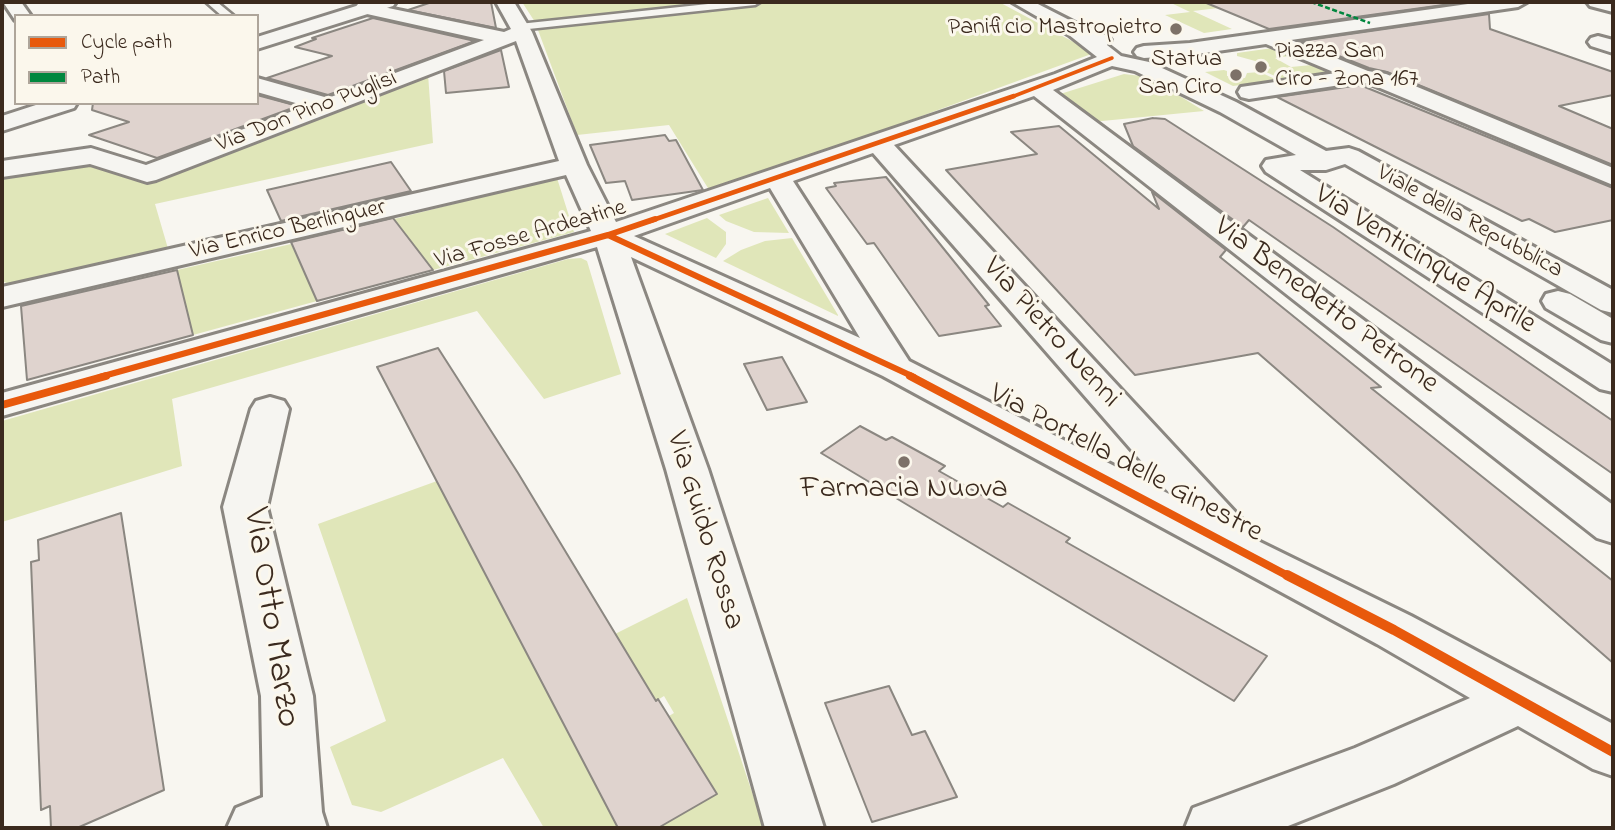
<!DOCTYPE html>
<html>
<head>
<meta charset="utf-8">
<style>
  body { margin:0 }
  #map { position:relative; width:1615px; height:830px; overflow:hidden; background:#f8f6f0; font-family:"Indie Flower",sans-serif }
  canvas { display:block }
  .frame { position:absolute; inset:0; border:4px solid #3b2a1e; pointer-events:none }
  .legend { position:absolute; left:14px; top:14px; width:245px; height:91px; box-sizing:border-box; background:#fbf7ec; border:2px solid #aea59a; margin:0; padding:9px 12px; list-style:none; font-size:21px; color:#3b2a1e }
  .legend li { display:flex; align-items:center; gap:14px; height:35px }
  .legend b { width:35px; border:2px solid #aea59a }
</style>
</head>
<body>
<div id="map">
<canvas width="1615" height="830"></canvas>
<div class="frame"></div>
<ul class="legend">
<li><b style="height:9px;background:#e8590c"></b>Cycle path</li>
<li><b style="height:9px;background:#00873e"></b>Path</li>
</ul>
</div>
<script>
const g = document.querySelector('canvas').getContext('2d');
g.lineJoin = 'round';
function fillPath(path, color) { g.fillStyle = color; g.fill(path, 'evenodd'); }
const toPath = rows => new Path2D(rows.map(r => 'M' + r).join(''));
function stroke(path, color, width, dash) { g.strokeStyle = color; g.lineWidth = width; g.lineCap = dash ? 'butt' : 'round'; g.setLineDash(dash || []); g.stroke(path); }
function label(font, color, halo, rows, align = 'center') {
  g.font = font + ' "Indie Flower",sans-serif'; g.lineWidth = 6; g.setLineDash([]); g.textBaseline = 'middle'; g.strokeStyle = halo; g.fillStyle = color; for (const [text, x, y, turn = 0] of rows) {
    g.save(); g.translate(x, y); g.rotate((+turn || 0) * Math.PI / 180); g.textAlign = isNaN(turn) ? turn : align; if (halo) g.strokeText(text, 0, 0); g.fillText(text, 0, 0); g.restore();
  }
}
const green = toPath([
  [522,2,999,2,1094,53,711,193,669,125,577,135,535,22],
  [1169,2,1324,2,1366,17,1326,23,1271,2,1193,11,1232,29,1204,33,1165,15,1190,12],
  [1280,47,1298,55,1275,58,1291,67,1322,64,1338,71,1281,79,1264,71,1271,68,1266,64,1237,56,1237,53],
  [1224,70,1227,71,1227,76,1245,78,1247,73,1260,72,1277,80,1233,86,1205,72],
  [428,74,433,143,155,204,169,252,15,287,2,281,2,176,90,163,147,181],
  [1124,74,1149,77,1204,111,1092,122,1057,95],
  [557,178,574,232,433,270,394,219],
  [768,198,789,233,754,232,726,221,719,215],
  [707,218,726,232,726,244,716,258,665,234],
  [792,238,838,315,838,316,723,261,741,250,765,241],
  [291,244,317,301,193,335,177,270],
  [581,258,587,261,621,374,544,399,477,311,172,399,182,466,2,522,2,421,568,259],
  [437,481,472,549,618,828,544,828,503,758,381,812,352,805,330,747,386,721,318,524],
  [687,598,764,828,658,828,717,794,669,716,674,713,664,696,656,701,615,634]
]);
const building = toPath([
  [432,2,491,2,496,28,408,10,432,2],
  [1204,2,1465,2,1269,29,1204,2],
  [1489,14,1490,29,1613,72,1613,95,1559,106,1613,129,1613,165,1387,72,1369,68,1301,41,1489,14],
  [373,18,475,41,328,95,267,78,332,56,295,47,316,39,312,38,373,18],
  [501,50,509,87,446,93,444,71,501,50],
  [1360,85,1613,188,1613,220,1555,232,1529,219,1522,221,1277,97,1360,85],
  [257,95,298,106,157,158,89,135,129,122,92,110,93,103,257,103,257,95],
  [1153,118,1165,119,1333,227,1613,421,1613,474,1249,220,1243,227,1133,146,1124,124,1153,118],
  [1059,126,1159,209,1152,192,1226,250,1220,257,1381,387,1371,388,1613,581,1613,663,1258,353,1135,375,946,170,1037,154,1011,132,1059,126],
  [665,135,669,141,676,140,703,190,632,200,625,181,606,183,590,145,665,135],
  [391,162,411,191,281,221,267,190,391,162],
  [886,177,989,305,985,306,1001,326,939,336,874,243,867,244,826,188,836,186,834,183,886,177],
  [393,218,433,270,317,301,291,242,393,218],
  [177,270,193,335,27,380,21,306,177,270],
  [438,348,518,473,656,701,658,699,717,794,658,828,618,828,377,367,438,348],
  [782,357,807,402,767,410,744,364,782,357],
  [860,426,886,440,892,437,945,466,939,471,1003,507,1008,503,1070,538,1066,542,1267,656,1234,701,821,453,860,426],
  [121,513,164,790,77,828,51,828,50,806,41,810,31,562,39,560,38,540,121,513],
  [889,686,912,735,925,731,957,797,872,822,825,703,889,686]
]);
const service = toPath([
  [206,2,217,2,234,16,222,16,206,2],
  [727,2,760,2,755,5,519,30,513,27,519,24,727,2]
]);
const minor = toPath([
  [3,2,21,2,31,16,16,16,15,20,3,2],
  [496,2,514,2,532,32,587,165,616,222,1055,74,1097,57,1069,35,1012,2,1034,2,1083,27,1108,36,1111,40,1107,45,1121,56,1149,62,1236,102,1326,151,1349,148,1358,151,1613,290,1613,313,1601,310,1345,164,1326,170,1300,170,1613,365,1613,392,1600,389,1266,172,1262,166,1266,160,1296,155,1220,112,1135,71,1112,66,1053,90,1613,505,1613,543,1597,538,1034,96,894,145,1250,528,1256,540,1411,616,1613,724,1613,776,1593,769,1518,726,1394,784,1283,828,1185,828,1193,808,1355,748,1470,698,1377,644,883,376,631,257,708,469,824,828,765,828,666,469,597,247,2,416,2,393,591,231,566,175,2,307,2,287,559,161,516,41,156,180,147,182,90,164,2,177,2,161,91,148,146,165,306,106,257,92,257,78,328,98,484,40,358,12,355,8,358,4,364,3,504,32,511,29,496,2],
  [873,153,1171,495,909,361,793,181,873,153],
  [770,188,860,338,634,236,770,188],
  [1482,2,1527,2,1518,7,1291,40,1368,71,1386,74,1613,168,1613,185,1373,85,1360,82,1249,99,1241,97,1238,92,1241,87,1336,73,1266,44,1190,55,1144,58,1137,56,1134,52,1137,48,1144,46,1190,43,1482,2],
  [1587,2,1613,2,1613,12,1590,6,1587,2],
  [1598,36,1613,40,1613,53,1591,46,1588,42,1591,38,1598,36],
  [1558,291,1570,294,1613,319,1613,343,1601,340,1546,308,1542,301,1546,294,1558,291],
  [270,397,284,401,289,409,267,507,313,696,322,812,327,828,227,828,236,808,263,797,261,696,223,507,251,409,256,401,270,397]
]);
const tertiary = toPath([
  [369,2,396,2,393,6,257,49,257,37,369,2],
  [42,103,77,103,74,108,2,131,2,116,42,103]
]);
const quiet = toPath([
  [1311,2,1370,23]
]);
const cyclewayFar4 = toPath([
  [1009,98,1112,58]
]);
const cyclewayFar3 = toPath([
  [650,221,1014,96]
]);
const cyclewayFar2 = toPath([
  [608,235,914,377],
  [100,377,608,235,655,219]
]);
const cyclewayFar1 = toPath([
  [910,376,1290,577],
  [2,405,106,376]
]);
const cycleway = toPath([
  [1287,575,1394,630,1613,752]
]);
const markers = [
  [1176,29,7,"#7d7168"],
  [1261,67,7,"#7d7168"],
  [1236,75,7,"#7d7168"],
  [904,462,7,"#7d7168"]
];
const farPoinames = [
  ["Panificio Mastropietro",1162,29],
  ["Piazza San",1275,53,"left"],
  ["Ciro - Zona 167",1275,81,"left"],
  ["Statua",1222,61],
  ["San Ciro",1222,89]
];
const farStreetnames = [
  ["Via Don Pino Puglisi",307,113,-21],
  ["Viale della Repubblica",1469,223,29],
  ["Via Enrico Berlinguer",288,231,-13],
  ["Via Fosse Ardeatine",531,236,-16]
];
const streetNames = [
  ["Via Venticinque Aprile",1424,261,32],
  ["Via Benedetto Petrone",1325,307,37],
  ["Via Pietro Nenni",1050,334,48],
  ["Via Portella delle Ginestre",1125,465,28],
  ["Via Guido Rossa",703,531,73]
];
const poiNames = [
  ["Farmacia Nuova",904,491]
];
const nearStreetnames = [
  ["Via Otto Marzo",269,618,81]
];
fillPath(green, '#e0e6b9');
fillPath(building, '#dfd3ce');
stroke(building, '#8b8781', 2);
stroke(service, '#8b8781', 5);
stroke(minor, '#8b8781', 6);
stroke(tertiary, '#8b8781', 6);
fillPath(service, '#f6f5f1');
fillPath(minor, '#f6f5f1');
fillPath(tertiary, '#f6f5f1');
stroke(quiet, '#00873e', 2.5, [5, 2.5]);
stroke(cyclewayFar4, '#e8590c', 3.5);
stroke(cyclewayFar3, '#e8590c', 4.5);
stroke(cyclewayFar2, '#e8590c', 6);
stroke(cyclewayFar1, '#e8590c', 8);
stroke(cycleway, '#e8590c', 10);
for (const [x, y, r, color] of markers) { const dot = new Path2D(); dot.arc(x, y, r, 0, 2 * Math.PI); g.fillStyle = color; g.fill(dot); stroke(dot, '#fbf7ec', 2.5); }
label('24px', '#3b2a1e', '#fbf7ec', farPoinames, 'right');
label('24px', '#3b2a1e', '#fbf7ec', farStreetnames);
label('30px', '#3b2a1e', '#fbf7ec', streetNames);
label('30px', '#3b2a1e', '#fbf7ec', poiNames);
label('37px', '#3b2a1e', '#fbf7ec', nearStreetnames);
</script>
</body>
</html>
